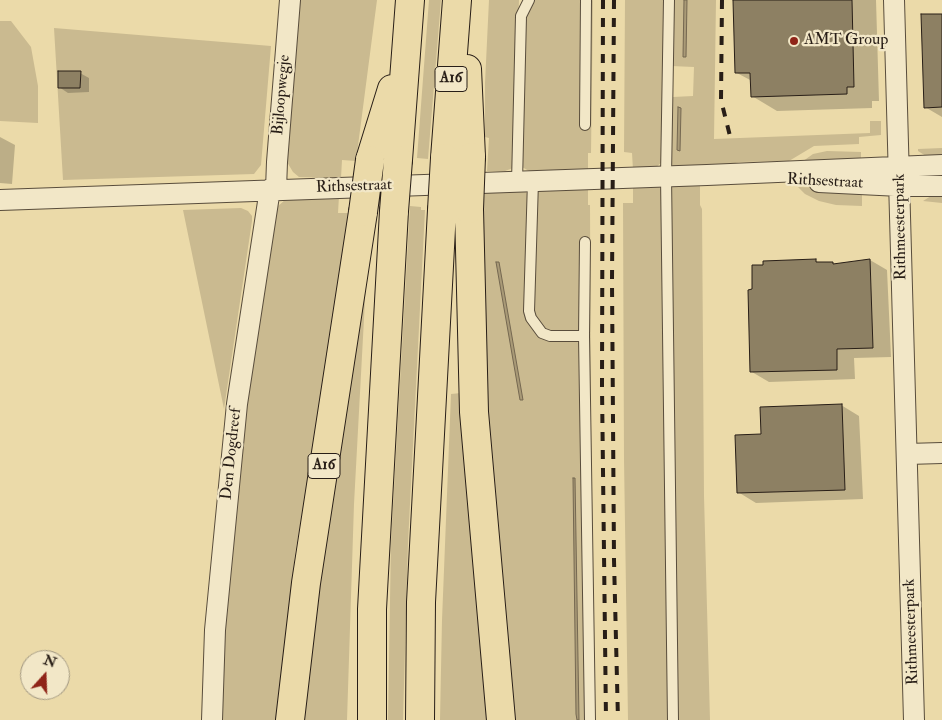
<!DOCTYPE html>
<html>
<head>
<meta charset="utf-8">
<style>
  body { margin:0 }
  #map { position:relative; width:942px; height:720px; overflow:hidden; background:#ebdaa9; font-family:"IM FELL Double Pica",serif }
  canvas { display:block }
  .north { position:absolute; left:20px; top:650px; width:50px; height:50px; box-sizing:border-box; background:#f2e7c7; border:1px solid #a19781; border-radius:50%; rotate:20deg; font-size:14px; font-weight:700; line-height:20px; text-align:center; color:#281e17 }
  .north::after { content:''; display:block; margin:auto; width:18px; height:22px; background:#8f2418; clip-path:polygon(50% 0,100% 100%,50% 72%,0 100%) }
</style>
</head>
<body>
<div id="map">
<canvas width="942" height="720"></canvas>
<div class="north">N</div>
</div>
<script>
const g = document.querySelector('canvas').getContext('2d');
g.lineJoin = 'round';
function fillPath(path, color) { g.fillStyle = color; g.fill(path, 'evenodd'); }
const toPath = rows => new Path2D(rows.map(r => 'M' + r).join(''));
function stroke(path, color, width, dash) { g.strokeStyle = color; g.lineWidth = width; g.lineCap = dash ? 'butt' : 'round'; g.setLineDash(dash || []); g.stroke(path); }
function label(font, color, halo, rows, align = 'center') {
  g.font = font + ' "IM FELL Double Pica",serif'; g.lineWidth = 4.5; g.setLineDash([]); g.textBaseline = 'middle'; g.strokeStyle = halo; g.fillStyle = color; for (const [text, x, y, turn = 0] of rows) {
    g.save(); g.translate(x, y); g.rotate((+turn || 0) * Math.PI / 180); g.textAlign = isNaN(turn) ? turn : align; if (halo) g.strokeText(text, 0, 0); g.fillText(text, 0, 0); g.restore();
  }
}
const green = toPath([
  [296,0,377,0,356,161,342,160,341,178,299,177,293,172,287,162],
  [429,0,441,0,428,159,417,158],
  [489,0,519,0,513,168,505,171,487,171,489,138,485,137,485,83],
  [534,0,580,0,582,3,593,0,591,153,588,153,588,169,535,171,529,171,522,167,525,16],
  [625,0,665,0,662,162,655,168,633,170,632,153,624,152],
  [672,0,716,0,714,139,870,133,870,121,881,121,881,135,859,137,859,144,814,146,789,161,739,162,719,167,674,169,669,158,670,99,673,97,693,96,694,67,671,66],
  [0,21,11,21,31,47,38,86,38,123,0,121],
  [54,28,271,46,261,165,254,174,63,180],
  [942,148,942,160,926,156,918,151,918,149],
  [827,151,861,152,861,163,799,164,813,154],
  [700,182,700,205,702,209,704,496,710,720,676,720,670,191,673,183],
  [588,185,588,205,590,205,591,422,595,720,593,720,588,239,581,239,582,328,579,331,551,331,544,328,536,317,534,304,537,194,539,191],
  [658,185,662,191,669,720,628,720,624,459,623,203,633,203,633,187],
  [798,187,862,189,862,206,836,205,819,201,805,194],
  [485,190,520,190,525,191,528,195,532,325,564,339,581,343,586,720,510,720,485,458,483,209],
  [942,193,942,203,923,201,931,196],
  [339,196,338,213,348,213,314,444,295,554,277,720,218,720,240,433,276,208,286,199],
  [410,206,421,207,421,210,425,210,408,543,403,720,388,720,391,541],
  [241,208,248,211,252,216,252,221,224,409,183,210],
  [369,226,354,504,347,720,296,720],
  [461,393,470,531,488,720,440,720,442,620,451,394]
]);
const water = toPath([
  [684,0,687,0,686,57,683,57,684,0],
  [678,107,681,108,680,151,677,150,678,107],
  [496,262,499,262,523,400,520,400,496,262],
  [573,478,575,478,579,720,577,720,576,714,573,478]
]);
const shadow = toPath([
  [734,0,876,0,879,101,872,101,872,108,777,111,752,96,752,81,737,73],
  [942,15,942,117,925,107],
  [80,73,89,78,89,92,68,93,59,87],
  [0,137,15,145,12,184,0,183],
  [870,260,887,270,891,357,854,358,855,379,769,382,752,372,816,261,820,263,832,263,836,265],
  [841,405,859,416,863,499,756,503,738,492,763,435]
]);
const building = toPath([
  [733,0,852,0,854,87,847,87,847,94,751,97,750,73,735,73,733,0],
  [921,14,942,14,942,107,924,108,921,14],
  [58,71,81,71,80,88,58,88,58,71],
  [816,259,816,262,833,262,833,264,870,259,873,348,837,349,837,370,750,372,748,290,752,289,752,265,763,265,763,261,816,259],
  [842,404,845,490,737,493,735,435,761,434,760,407,842,404]
]);
const service = toPath([
  [669,0,666,176,673,720],
  [585,125,586,0],
  [533,181,529,311,531,318,542,333,550,336,584,336],
  [517,182,521,16,529,0],
  [585,242,584,336,590,720]
]);
const minor = toPath([
  [894,0,914,720],
  [819,182,900,186,942,186],
  [276,189,277,162,290,0],
  [0,200,707,175,942,165],
  [907,454,942,453],
  [212,720,215,630,237,404,270,189]
]);
const motorway = toPath([
  [467,69,471,157],
  [445,158,457,0],
  [370,160,392,89],
  [398,160,410,0],
  [469,209,474,412,501,720],
  [290,720,306,583,363,212],
  [372,720,372,609,394,211],
  [420,720,421,602,442,210]
]);
const rail = toPath([
  [603,0,602,387,606,720],
  [614,0,612,281,614,560,618,720],
  [722,0,721,100,730,136]
]);
const motorwayBridge = toPath([
  [469,209,471,157],
  [442,210,445,158],
  [394,211,398,160],
  [363,212,370,160]
]);
const markers = [
  [794,41,5,"#8f2418"]
];
const shields = [
  [451,79,32],
  [324,466,32]
];
const shieldNames = [
  ["A16",451,79],
  ["A16",324,466]
];
const poiNames = [
  ["AMT Group",804,41]
];
const streetNames = [
  ["Bijloopwegje",282,95,-85],
  ["Rithsestraat",825,182,3],
  ["Rithsestraat",354,187,-2],
  ["Rithmeesterpark",901,227,-91],
  ["Den Dogdreef",232,454,-84],
  ["Rithmeesterpark",912,632,-92]
];
fillPath(green, '#caba90');
fillPath(water, '#a99a77');
stroke(water, '#756851', 1);
fillPath(shadow, '#0003');
fillPath(building, '#8d8063');
stroke(building, '#281e17', 1);
stroke(service, '#594d3c', 12);
stroke(minor, '#594d3c', 22);
stroke(motorway, '#281e17', 30);
stroke(service, '#f2e7c7', 10);
stroke(minor, '#f2e7c7', 20);
stroke(motorway, '#ebdaa9', 28);
stroke(rail, '#281e17', 4, [9, 9]);
stroke(motorwayBridge, '#281e17', 30, []);
stroke(motorwayBridge, '#ebdaa9', 28);
for (const [x, y, r, color] of markers) { const dot = new Path2D(); dot.arc(x, y, r, 0, 2 * Math.PI); g.fillStyle = color; g.fill(dot); stroke(dot, '#f2e7c7', 2); }
for (const [x, y, w] of shields) { const box = new Path2D(); box.roundRect(x - w / 2, y - 12.5, w, 25, 4); g.fillStyle = '#f2e7c7'; g.fill(box); stroke(box, '#281e17', 1); }
label('bold 15px', '#281e17', null, shieldNames);
label('16px', '#281e17', '#f2e7c7', poiNames, 'left');
label('16px', '#281e17', '#f2e7c7', streetNames);
</script>
</body>
</html>
